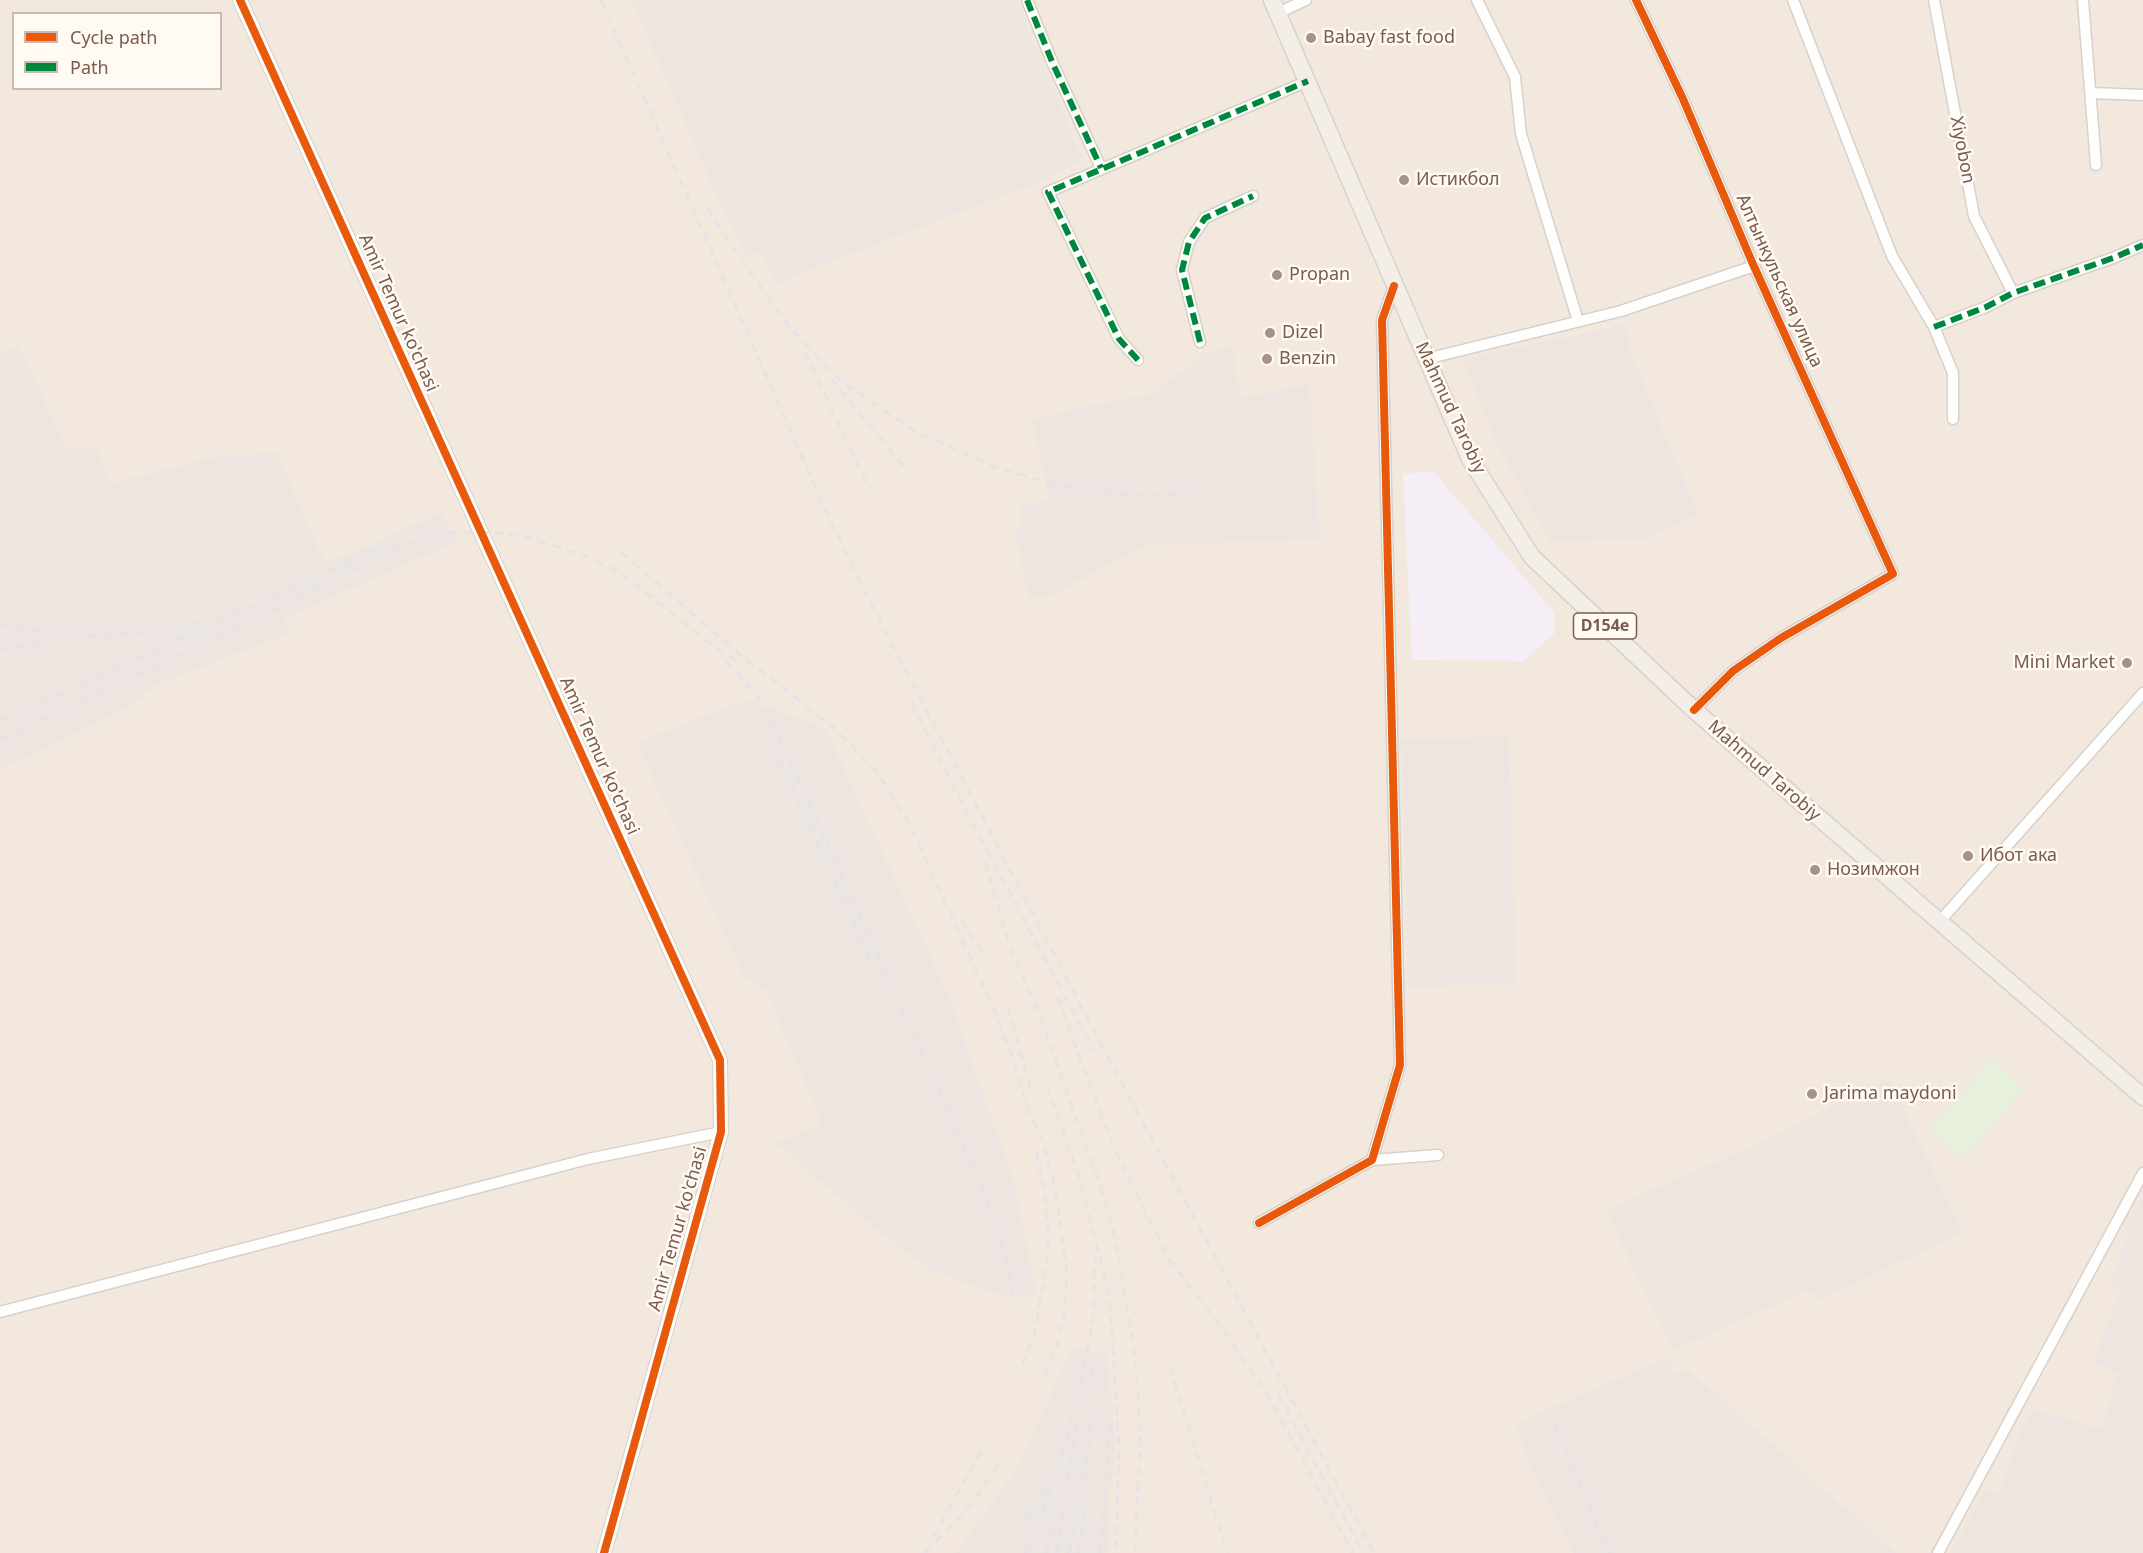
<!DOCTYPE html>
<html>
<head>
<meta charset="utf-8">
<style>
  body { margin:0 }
  #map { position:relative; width:2143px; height:1553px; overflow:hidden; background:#f9f5f0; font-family:"Noto Sans",sans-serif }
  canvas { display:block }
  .legend { position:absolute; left:12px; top:12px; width:210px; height:78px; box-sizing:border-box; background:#fffaf3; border:2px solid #cabbb1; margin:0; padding:8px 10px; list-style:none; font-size:18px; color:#7a5c4d }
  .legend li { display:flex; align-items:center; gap:12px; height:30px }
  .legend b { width:30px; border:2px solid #cabbb1 }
</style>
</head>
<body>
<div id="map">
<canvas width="2143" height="1553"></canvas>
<ul class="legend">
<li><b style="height:8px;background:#e8590c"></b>Cycle path</li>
<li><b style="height:8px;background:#00873e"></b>Path</li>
</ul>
</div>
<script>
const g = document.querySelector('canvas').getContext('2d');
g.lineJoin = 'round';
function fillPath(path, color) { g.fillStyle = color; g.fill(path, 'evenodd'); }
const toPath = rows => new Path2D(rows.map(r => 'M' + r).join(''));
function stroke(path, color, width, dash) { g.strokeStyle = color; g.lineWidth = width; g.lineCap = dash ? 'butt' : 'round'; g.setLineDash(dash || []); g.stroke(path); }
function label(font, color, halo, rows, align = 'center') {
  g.font = font + ' "Noto Sans",sans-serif'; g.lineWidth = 5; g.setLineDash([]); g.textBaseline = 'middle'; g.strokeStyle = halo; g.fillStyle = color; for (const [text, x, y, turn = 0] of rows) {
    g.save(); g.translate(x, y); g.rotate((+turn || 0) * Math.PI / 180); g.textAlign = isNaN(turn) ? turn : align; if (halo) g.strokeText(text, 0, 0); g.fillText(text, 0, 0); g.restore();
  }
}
const residential = toPath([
  [0,0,2143,0,2143,1553,0,1553],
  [14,14,220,14,220,88,14,88]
]);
const industrial = toPath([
  [632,0,1016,0,1083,160,1049,178,798,274,778,285,760,251,748,256,714,190],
  [1626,325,1630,351,1698,514,1645,539,1549,541,1495,439,1462,359],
  [1232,345,1240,398,1309,384,1320,539,1147,545,1047,597,1029,599,1015,531,1021,526,1020,506,1044,501,1049,496,1032,419,1155,393,1204,353],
  [19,346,66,448,97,447,109,484,211,458,277,453,325,564,441,513,456,542,285,618,290,633,158,684,130,706,0,770,0,353],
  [749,699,825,728,949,997,1012,1177,1037,1293,1008,1298,931,1270,883,1234,776,1143,822,1124,766,989,745,978,637,743],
  [1509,737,1516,983,1409,987,1401,739],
  [1888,1079,1963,1232,1821,1299,1808,1290,1673,1350,1606,1210,1744,1150],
  [2143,1196,2143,1553,1951,1553,1985,1490,1999,1495,2022,1425,2036,1410,2101,1429,2118,1373,2093,1363,2120,1291,2111,1283,2129,1231,2124,1228],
  [1072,1349,1107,1354,1115,1439,1108,1553,955,1553,1016,1471],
  [1668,1357,1675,1374,1687,1369,1896,1553,1574,1553,1526,1457,1515,1424]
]);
const education = toPath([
  [1433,471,1554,612,1554,634,1523,661,1412,660,1403,474]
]);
const green = toPath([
  [1991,1059,2024,1088,1963,1159,1930,1130]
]);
const minor = toPath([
  [1027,0,1053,64,1101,168],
  [1477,0,1515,77,1521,134,1578,321],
  [1636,0,1683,99,1752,262,1893,574,1781,638,1733,671,1694,710],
  [1793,0,1892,256,1934,327,1953,373,1953,419],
  [1934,0,1974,216,2013,293],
  [2083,0,2096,165],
  [1278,13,1306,0],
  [2091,93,2143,95],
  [1934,327,1986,307,2013,293,2113,258,2143,245],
  [1200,342,1182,270,1189,242,1205,218,1253,196],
  [1426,359,1621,311,1754,266],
  [1138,360,1119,339,1048,192,1308,81],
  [1940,921,2143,693],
  [1372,1160,1438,1155],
  [1259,1223,1372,1160,1400,1065,1382,320,1394,286],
  [0,1312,588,1159,721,1132],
  [1938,1553,2143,1173]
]);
const tertiary = toPath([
  [240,0,720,1060,721,1132,604,1553]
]);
const primary = toPath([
  [1272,0,1470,459,1532,557,1694,710,2143,1097]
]);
const rail = toPath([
  [601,0,824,507,867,596,1101,1044,1374,1553],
  [708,208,727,239,783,319,820,360,843,383,915,431,997,468,1047,482,1087,490,1147,496,1207,492],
  [805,352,869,489],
  [831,378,904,467],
  [621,552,738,653,834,728,877,772,908,821,994,1009,1012,1056,1026,1104,1043,1142,1056,1191,1067,1273,1064,1315,1057,1346,1045,1375],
  [0,624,54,633,98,636,159,631,202,622],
  [0,649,59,639],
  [726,661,756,694,776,730,951,1118,995,1219,1009,1270,1012,1294],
  [911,702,964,807,1094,1051],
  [0,721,380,548],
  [0,739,228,633,393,550,421,539,456,532,498,533,526,537,583,555,613,569,638,586,700,636,741,664],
  [779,758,870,960],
  [985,861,1010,947,1040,1016,1104,1197,1115,1237,1133,1343,1138,1394,1140,1443,1135,1553],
  [961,919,983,954],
  [1057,997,1113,1146,1170,1261,1222,1328,1267,1394,1353,1553],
  [1008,1007,1032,1094],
  [1047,1085,1079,1177,1106,1281,1111,1316,1119,1445,1116,1553],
  [1022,1365,1035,1332,1046,1268,1048,1235,1045,1194,1036,1148],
  [1170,1366,1227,1553],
  [1278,1394,1363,1553],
  [1554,1423,1609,1553],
  [1024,1521,1044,1489],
  [933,1537,981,1451],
  [925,1553,969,1507,1001,1461],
  [1025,1553,1045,1504,1069,1430,1083,1375,1093,1320,1095,1258],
  [1047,1553,1055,1506],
  [1056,1553,1078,1422],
  [1069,1553,1089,1440,1092,1362],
  [1079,1553,1087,1500],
  [1100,1553,1111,1415]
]);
const quiet = toPath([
  [1027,0,1053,64,1101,168],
  [1934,327,1986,307,2013,293,2113,258,2143,245],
  [1200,342,1182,270,1189,242,1205,218,1253,196],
  [1138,360,1119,339,1048,192,1308,81]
]);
const cycleway = toPath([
  [240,0,720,1060,721,1132,604,1553],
  [1636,0,1683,99,1752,262,1893,574,1781,638,1733,671,1694,710],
  [1259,1223,1372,1160,1400,1065,1382,320,1394,286]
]);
const markers = [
  [1311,38,6,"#a69286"],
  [1404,180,6,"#a69286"],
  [1277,275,6,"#a69286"],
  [1270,333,6,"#a69286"],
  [1267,359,6,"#a69286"],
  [2127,663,6,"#a69286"],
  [1968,856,6,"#a69286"],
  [1815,870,6,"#a69286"],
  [1812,1094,6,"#a69286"]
];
const shields = [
  [1605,626,63]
];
const shieldNames = [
  ["D154e",1605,626]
];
const poiNames = [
  ["Babay fast food",1323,38],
  ["Истикбол",1416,180],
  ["Propan",1289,275],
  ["Dizel",1282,333],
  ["Benzin",1279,359],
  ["Mini Market",2115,663,"right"],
  ["Ибот ака",1980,856],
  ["Нозимжон",1827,870],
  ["Jarima maydoni",1824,1094]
];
const streetNames = [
  ["Xiyobon",1962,150,79],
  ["Алтынкульская улица",1779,281,66],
  ["Amir Temur ko'chasi",398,313,66],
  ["Mahmud Tarobiy",1450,408,65],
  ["Amir Temur ko'chasi",599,756,66],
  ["Mahmud Tarobiy",1764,771,41],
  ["Amir Temur ko'chasi",678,1229,-74]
];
fillPath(residential, '#f2e8de');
fillPath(industrial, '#ede5e0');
fillPath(education, '#f6eef6');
fillPath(green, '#e7f0db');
stroke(minor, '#d7d1cb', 13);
stroke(tertiary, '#d7d1cb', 16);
stroke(primary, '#dad1cc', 19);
stroke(minor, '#fefefd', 10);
stroke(tertiary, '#fefefd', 14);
stroke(primary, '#f3eee8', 16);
stroke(rail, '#e6e3e7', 3, [9, 6]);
stroke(quiet, '#00873e', 6, [12, 6]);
stroke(cycleway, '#e8590c', 8);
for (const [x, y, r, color] of markers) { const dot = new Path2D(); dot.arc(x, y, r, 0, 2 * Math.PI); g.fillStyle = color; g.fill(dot); stroke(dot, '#fffaf3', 2); }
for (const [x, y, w] of shields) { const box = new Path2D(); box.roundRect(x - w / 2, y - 13, w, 26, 4.5); g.fillStyle = '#fffaf3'; g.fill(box); stroke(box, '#7a5c4d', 1.5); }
label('bold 16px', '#7a5c4d', null, shieldNames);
label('18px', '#7a5c4d', '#fffaf3', poiNames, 'left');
label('18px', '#7a5c4d', '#fffaf3', streetNames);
</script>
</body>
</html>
